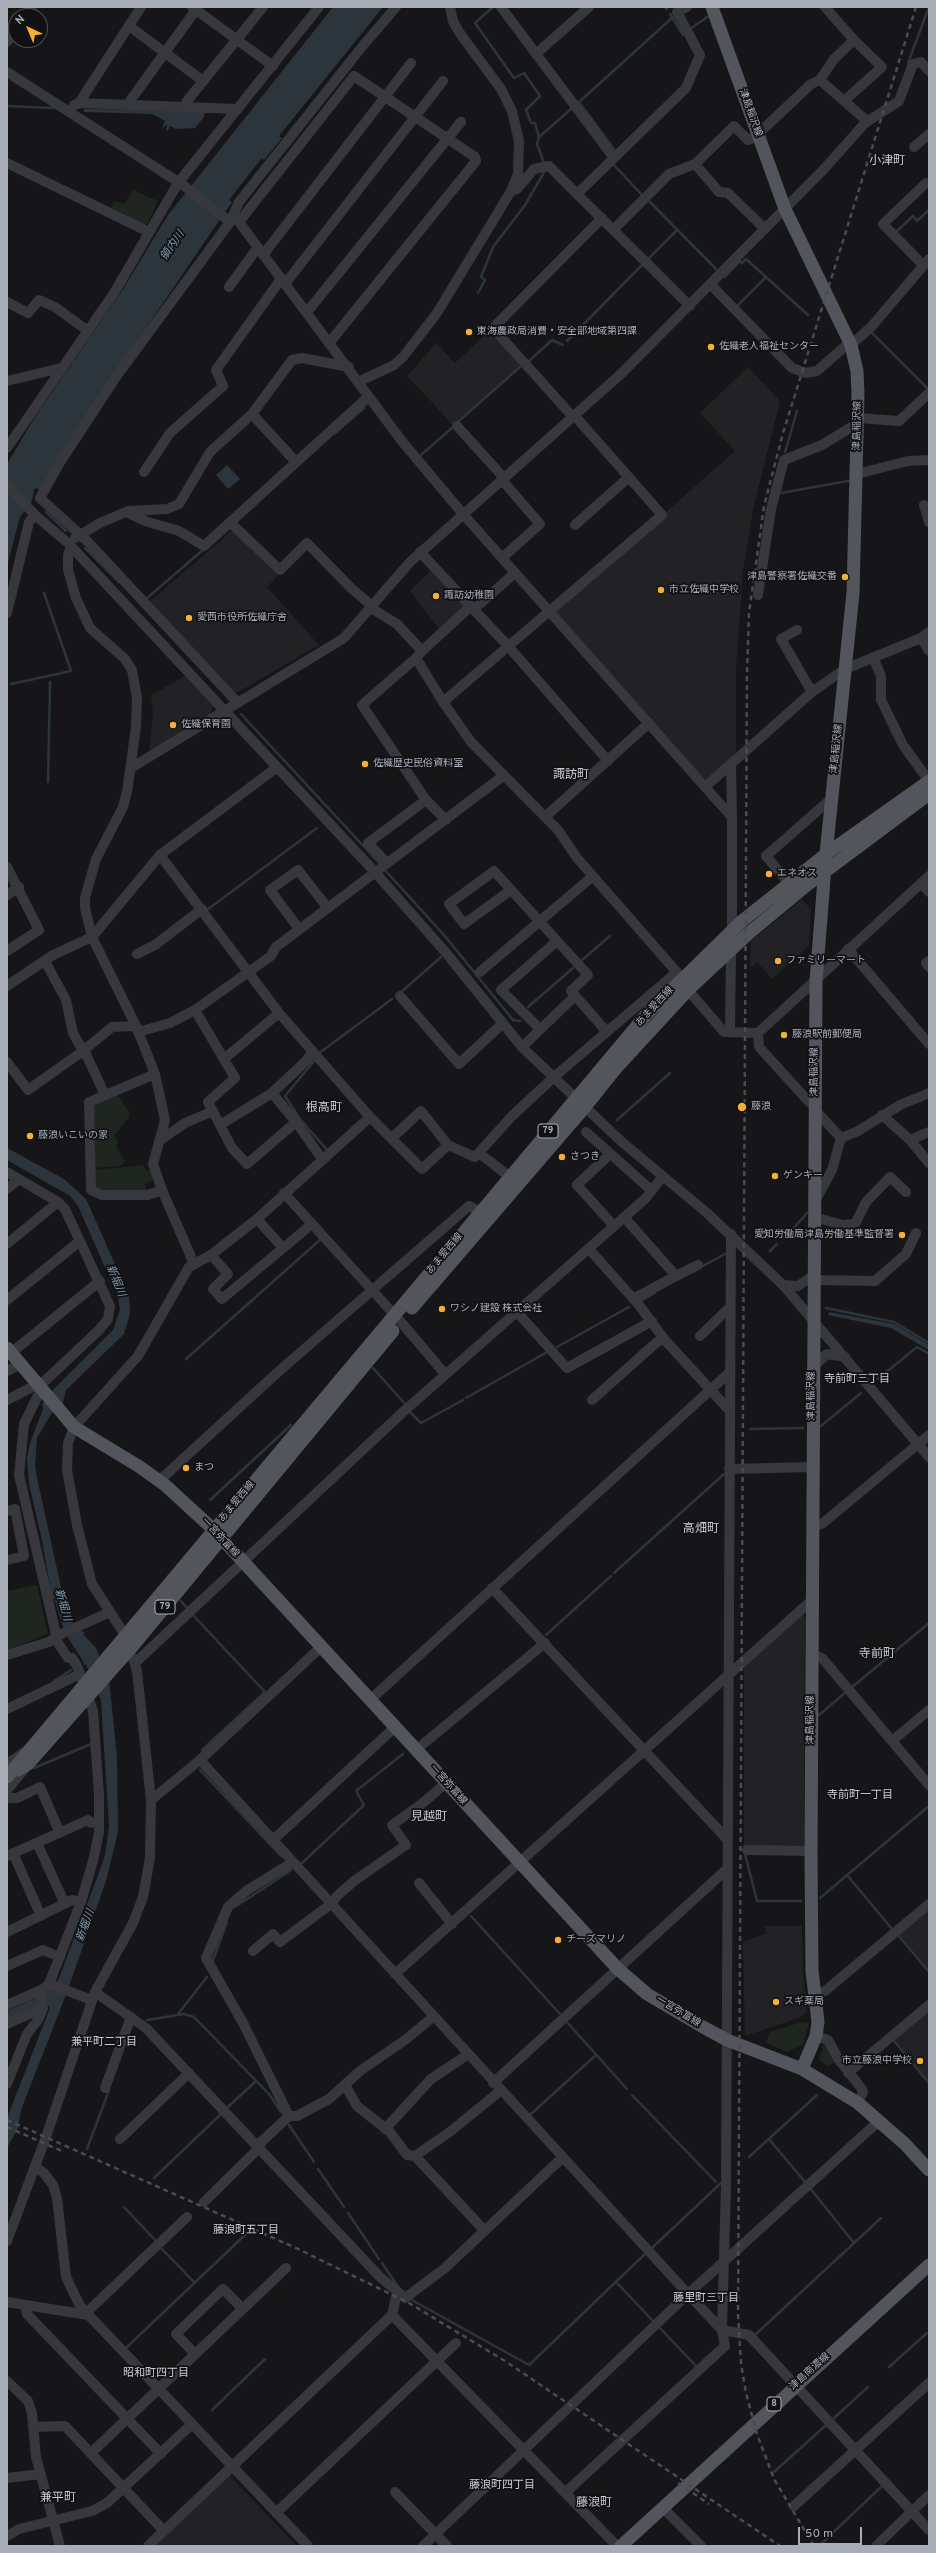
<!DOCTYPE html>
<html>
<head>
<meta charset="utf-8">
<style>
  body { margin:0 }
  #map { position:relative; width:936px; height:2553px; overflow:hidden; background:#161618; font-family:Overpass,sans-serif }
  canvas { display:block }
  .frame { position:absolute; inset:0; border:8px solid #a8adb8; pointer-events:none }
  .north { position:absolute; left:8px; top:8px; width:40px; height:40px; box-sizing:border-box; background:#111113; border:1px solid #4d4f55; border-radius:50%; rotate:316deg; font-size:11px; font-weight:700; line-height:16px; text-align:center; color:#a8adb8 }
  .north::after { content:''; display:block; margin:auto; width:14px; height:18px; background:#f2b134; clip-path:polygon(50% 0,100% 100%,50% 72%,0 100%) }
  .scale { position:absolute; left:798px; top:2527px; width:64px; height:18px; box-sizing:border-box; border:2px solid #a8adb8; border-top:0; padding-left:5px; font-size:12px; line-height:14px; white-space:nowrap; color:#a8adb8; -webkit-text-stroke:3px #111113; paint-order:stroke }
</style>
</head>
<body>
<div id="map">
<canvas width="936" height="2553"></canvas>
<div class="frame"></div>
<div class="north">N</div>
<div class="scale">50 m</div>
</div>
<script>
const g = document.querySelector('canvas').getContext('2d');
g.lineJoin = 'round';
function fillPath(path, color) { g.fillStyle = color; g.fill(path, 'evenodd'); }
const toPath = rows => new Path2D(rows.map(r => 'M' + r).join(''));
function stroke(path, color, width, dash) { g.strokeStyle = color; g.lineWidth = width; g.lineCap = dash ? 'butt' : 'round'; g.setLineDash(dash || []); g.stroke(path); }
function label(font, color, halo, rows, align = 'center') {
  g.font = font + ' Overpass,"Noto Sans JP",sans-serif'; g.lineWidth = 3.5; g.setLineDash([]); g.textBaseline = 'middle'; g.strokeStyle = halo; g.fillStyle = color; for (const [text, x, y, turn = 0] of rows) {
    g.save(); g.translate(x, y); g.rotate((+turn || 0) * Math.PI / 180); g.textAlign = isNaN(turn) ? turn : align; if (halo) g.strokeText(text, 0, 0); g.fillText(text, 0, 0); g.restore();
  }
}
const built = toPath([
  [489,331,521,365,453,425,407,376,436,343,455,363],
  [748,367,780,401,753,509,743,571,736,668,736,756,706,779,703,779,557,617,557,610,667,516,665,513,735,451,700,413],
  [234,529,280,573,267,587,319,645,233,695,148,603],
  [433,568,470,606,441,631,410,591],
  [185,676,213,705,211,714,149,753,153,713,151,695],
  [802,899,811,910,809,946,772,979,757,962,751,967,750,965,751,941],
  [801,1615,805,1617,804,1849,744,1848,744,1668],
  [929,1906,929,1971,897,1932],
  [764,1926,802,1926,803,1973,807,2012,801,2017,745,2036,743,1942,767,1933],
  [929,2010,929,2082,894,2039],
  [228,2474,297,2546,152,2546]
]);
const green = toPath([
  [133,190,158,201,147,224,142,226,110,211,114,201,125,204],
  [117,1094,129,1112,129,1117,114,1136,118,1141,116,1147,125,1162,120,1166,94,1168,92,1108,95,1103],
  [144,1165,146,1171,151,1170,153,1180,145,1184,148,1194,96,1189,93,1170],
  [37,1585,48,1633,7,1651,7,1591],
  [802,2022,809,2023,803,2045,786,2052,766,2042,770,2032],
  [824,2042,836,2062,827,2066,819,2060]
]);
const water = toPath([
  [333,7,383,7,279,136,282,138,264,160,262,158,229,200,232,202,61,452,40,490,35,488,31,503,20,517,7,566,7,464,35,417,123,289,168,215],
  [84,109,152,110,205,112,204,117,195,128,176,129,170,126,168,131,166,130,167,124,162,129,165,121,152,114,84,112],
  [227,465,240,479,228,489,216,475],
  [7,1148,64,1179,86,1199,129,1296,130,1314,124,1334,66,1390,63,1403,51,1414,37,1438,35,1465,37,1478,64,1601,74,1625,85,1633,83,1634,96,1648,109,1680,117,1756,118,1832,106,1881,67,1992,21,2110,18,2128,7,2148,7,2118,50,2008,46,2003,7,2023,7,2011,42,1995,54,1987,59,1978,97,1878,105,1855,109,1826,101,1700,86,1664,84,1665,83,1661,65,1633,54,1598,52,1598,42,1540,29,1484,27,1458,30,1443,43,1409,42,1404,53,1390,113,1330,120,1309,118,1297,78,1206,70,1196,7,1160],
  [829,1312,894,1324,929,1345,929,1350,891,1328,828,1315]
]);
const stream = toPath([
  [493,7,475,23,514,78,524,73,540,96,526,110,531,123,535,123,539,137],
  [665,7,667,9],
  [670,14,683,35],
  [690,29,710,15],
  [908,63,929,7],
  [579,102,614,149],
  [578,103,673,17],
  [7,106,54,108],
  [544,163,537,144,539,137,571,109],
  [613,164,643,196],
  [648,200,716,269],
  [896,232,913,216,917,221,929,210],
  [648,259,677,230],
  [725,277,740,261,742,263,746,259,808,315],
  [478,293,485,280,481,277,493,247,525,205,546,169],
  [737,306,766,277],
  [871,332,929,390],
  [567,341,643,264],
  [528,362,552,340,563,345],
  [459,421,521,366],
  [334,434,364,408],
  [785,452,797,411],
  [421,455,453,427],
  [781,493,848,481],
  [46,512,66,531],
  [85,548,119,582],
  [146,599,204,549],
  [11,684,71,671,44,593],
  [241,714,381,865],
  [48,782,50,682],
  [384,869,444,935,513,1020,520,1021],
  [207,910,317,828],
  [582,960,610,936],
  [400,993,441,957],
  [528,1007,573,968],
  [318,1054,392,999],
  [315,1060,285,1096,300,1119,327,1150],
  [617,1120,670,1073],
  [785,1238,807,1213],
  [770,1251,777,1244],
  [701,1267,725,1254],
  [641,1301,655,1293],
  [826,1308,894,1322,929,1343],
  [557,1347,629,1307],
  [186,1359,321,1239],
  [373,1368,406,1405],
  [878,1379,917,1347,929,1354],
  [466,1398,549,1351],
  [409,1411,421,1423,463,1400],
  [821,1426,861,1393],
  [750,1429,803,1428],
  [210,1500,291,1425],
  [614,1573,724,1474],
  [181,1601,187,1608],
  [192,1614,265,1692,202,1750],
  [546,1635,611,1576],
  [54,1681,71,1670],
  [851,1688,929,1623],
  [819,1715,846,1692],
  [34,1768,91,1744],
  [200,1770,281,1856],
  [745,1854,757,1901,801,1901],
  [302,1863,364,1805,356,1791,403,1754],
  [847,1875,892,1929],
  [820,1898,929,1806],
  [235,1907,291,1870],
  [471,1916,560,2014],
  [898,1935,929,1972],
  [213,1960,227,1922],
  [178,2014,207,1977],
  [147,2020,184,2014,194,2017,269,2094,281,2112],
  [566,2021,627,2089],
  [894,2041,929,2083],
  [632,2095,716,2182],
  [228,2107,256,2081],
  [530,2115,596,2055],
  [289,2125,314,2162],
  [769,2139,805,2182],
  [87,2149,109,2090],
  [749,2157,817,2095],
  [318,2169,344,2207],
  [154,2178,220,2115],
  [810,2188,854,2243],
  [124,2207,156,2241],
  [348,2213,379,2259],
  [160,2247,194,2282],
  [653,2247,721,2183],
  [382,2263,399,2288],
  [616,2282,654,2322],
  [410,2299,529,2365,644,2255],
  [658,2326,697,2367],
  [756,2334,881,2218],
  [127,2347,246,2234],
  [889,2367,927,2333],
  [212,2410,265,2359],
  [834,2418,868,2387],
  [774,2472,825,2426],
  [819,2546,881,2487]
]);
const minor = toPath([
  [192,7,273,66],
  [501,7,614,158],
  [687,7,677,12,700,55,686,88,577,194,690,306],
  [825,7,854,40,882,67,844,101],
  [26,16,32,7],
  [129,26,203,81],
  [7,42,16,30],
  [536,54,589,7],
  [7,72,183,185,230,222],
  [819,81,834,59,854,40],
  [79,103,238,109],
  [74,105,79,103,141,7],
  [127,105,198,7],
  [185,107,187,101,263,7],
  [758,134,811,84,820,80,867,121],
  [914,147,929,134],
  [7,163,149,232],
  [695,164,734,126,748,140,758,136],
  [511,191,517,189,534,169,549,166,577,194],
  [613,230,669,174,695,164,719,192,728,193,765,229],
  [263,255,411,63],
  [923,265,883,224,926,183],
  [285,284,443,81],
  [711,285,792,368,806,373,817,371,850,342],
  [229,287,258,247],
  [7,302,28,313,39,300,55,307,88,331],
  [307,312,461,122],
  [330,342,476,161,475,157,354,76,239,222,401,440,463,514,705,787,812,692,845,669,921,638,929,632],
  [851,345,872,326,929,259],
  [7,381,61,368],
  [358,382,394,365,403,357,437,313,511,191,518,174,519,141,512,111,501,89,459,32,453,21,450,7],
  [252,414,296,462],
  [573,417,493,328,602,218],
  [858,418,899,421,929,393],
  [457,426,504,478],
  [7,448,114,293,178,183,319,7],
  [144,472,170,433,223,386,216,370,281,279],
  [857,474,908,461,929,460],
  [502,480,540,524,502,558],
  [7,485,35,515,68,543,374,871,447,954,522,1047,622,1142,707,1213,783,1285,929,1457],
  [924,505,929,522],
  [126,512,145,521,179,531,204,546,368,397],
  [230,522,280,570,307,543,351,588,372,606],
  [575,525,629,477],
  [75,538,100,523,128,511,167,509,179,504,210,452,252,414,292,360,302,358,349,367],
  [71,547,68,555,68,570,76,598,90,628,125,659,132,670,137,698,136,727,127,792,123,807,96,859,85,898,85,908,92,937,136,1026,155,1074,165,1120,153,1164,162,1190,194,1264],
  [420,552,508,646,608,761],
  [758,595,771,509,784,460,822,445,858,423],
  [371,608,397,624,422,651,416,658,443,702,471,742,558,830,577,858,681,977],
  [474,609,515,573],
  [7,613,29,522,35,515],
  [797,630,781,639,812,692],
  [921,638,929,651],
  [422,651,471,606],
  [873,657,881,676,881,700,903,745,929,781],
  [416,658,362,705,426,800,446,820],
  [237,702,87,541,40,498,59,464,116,377,230,222,239,202,361,48,396,7],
  [443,702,662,515,575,416],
  [731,764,732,817],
  [131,768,344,638,410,562,622,373,824,169,865,123,899,101,913,64,921,62,929,71],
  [705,787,732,817,732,930],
  [545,817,649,723],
  [160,855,279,1013,370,1117,422,1169,448,1145,475,1157,512,1116,554,1077,677,972],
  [386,862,368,843,426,800],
  [7,867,39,930,7,951],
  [789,883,766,856,832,798],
  [921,883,929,892],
  [511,890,464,924,449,904,494,871,588,975,571,991,607,1032],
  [7,895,19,887],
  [299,929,270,890,298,870,327,907],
  [848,949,929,1044],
  [137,954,155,945,202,909],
  [45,961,66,1000,73,1033,83,1051],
  [929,961,926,963,929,967],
  [480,972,593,876],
  [7,986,53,955,92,937,160,855,276,768],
  [688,990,724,1032,758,1033,929,876],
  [400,996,459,1064,502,1024],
  [539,1028,501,990,557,941],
  [138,1032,170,1023,195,1010],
  [730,1032,731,950],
  [758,1033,759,1047,810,1103,815,1103],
  [522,1047,575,996],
  [84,1050,105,1095],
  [312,1052,307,1060,272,1093,296,1122,247,1164,232,1148,208,1102,235,1078,195,1010,271,956,276,947,503,776],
  [224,1059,279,1013],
  [7,1062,28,1090,83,1051,112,1027,136,1026],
  [155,1074,89,1102,91,1190,102,1195,148,1195,162,1190],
  [815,1110,841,1138,858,1131,900,1105,929,1093],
  [882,1115,910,1140,929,1163],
  [296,1122,322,1159],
  [220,1125,272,1093],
  [586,1132,651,1190],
  [392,1138,421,1111,448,1145],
  [162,1139,185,1123,213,1111],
  [910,1140,929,1132],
  [479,1153,510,1177],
  [609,1155,577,1185,614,1226],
  [7,1172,58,1202,65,1209,110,1306,108,1319,99,1330,46,1380,7,1400],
  [7,1189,19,1179],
  [284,1193,401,1322,445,1374],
  [815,1201,832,1170,841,1138],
  [624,1217,676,1276,698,1265],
  [814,1217,843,1225,855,1224,866,1202,890,1177,906,1192],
  [257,1219,283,1248],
  [7,1244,58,1202],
  [589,1249,639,1305,664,1339,729,1410],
  [211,1255,228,1274,213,1289,222,1299,312,1224],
  [814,1280,875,1281,906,1254,916,1233],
  [783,1285,798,1286,814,1275],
  [633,1299,676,1276],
  [7,1300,80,1241],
  [517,1312,567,1368,652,1321],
  [700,1336,730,1307],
  [11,1353,100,1281],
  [812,1368,827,1354,845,1357],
  [7,1371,20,1364],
  [41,1389,24,1424,19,1475,58,1643,68,1658,72,1658,77,1666,84,1684],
  [592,1400,657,1342,664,1339],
  [729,1469,813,1467],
  [159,1481,278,1372,469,1206,481,1212],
  [7,1511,15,1509,24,1556,7,1560],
  [813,1527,823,1523,929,1435],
  [492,1588,726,1838],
  [125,1635,92,1584,77,1525,67,1470,68,1443,74,1427,138,1356,189,1267,211,1255,257,1219,370,1117],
  [811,1653,822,1658,929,1785],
  [7,1655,49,1642,57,1636,110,1612],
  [135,1663,403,1412,646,1198,663,1176],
  [370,1700,730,1372],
  [7,1709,80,1674],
  [892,1741,929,1710],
  [416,1750,545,1643],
  [200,1760,688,2294,722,2330,749,2335,929,2530],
  [7,1764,25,1752],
  [7,1790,27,1766],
  [7,1796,10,1798,17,1798,40,1787,60,1833],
  [151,1800,200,1760,321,1647],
  [273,1840,395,1727],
  [37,1843,65,1904],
  [747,1850,811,1851],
  [13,1853,41,1916],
  [7,1856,88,1820,91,1823,99,1821],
  [419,1883,452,1924],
  [7,1932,72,1900,81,1902],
  [253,1951,273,1934,280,1942,331,1904,337,1896,354,1881,406,1845,392,1825,424,1802,446,1783],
  [7,1966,43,1950,60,1957],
  [395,1974,812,1600],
  [49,1984,92,2000],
  [95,1992,146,2028,380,2277,405,2298,445,2268,562,2158],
  [814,1994,825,1991,929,1904],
  [7,2005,43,1989,49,1984,81,1902,93,1861,99,1833,99,1795,93,1711,88,1696],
  [7,2024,43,2008],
  [816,2036,828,2040,839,2060,862,2089,863,2092,858,2103],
  [848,2073,929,2005],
  [493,2083,727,1869],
  [7,2084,27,2034,38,2020,43,2008,41,1990],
  [345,2085,357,2106,390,2132,407,2155,415,2156,484,2230],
  [105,2088,131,2017],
  [289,2116,243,2023,206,1958,228,1907,246,1891,293,1862],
  [385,2129,431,2079,467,2055],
  [120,2139,189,2073],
  [258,2145,289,2116,297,2116,329,2099,360,2071,405,2040,433,2017],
  [415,2156,451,2131,500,2091],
  [35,2167,44,2173,53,2185,57,2198,66,2277,80,2306,308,2546],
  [204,2202,260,2147],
  [7,2241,46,2137,95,1992,133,1923,143,1897,150,1858,151,1800,137,1671,133,1658],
  [7,2302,88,2315],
  [25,2305,27,2314,161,2454],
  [86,2313,187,2217],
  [392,2315,617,2546],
  [195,2354,176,2334,223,2289,243,2309],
  [7,2381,28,2401,32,2413,36,2457,60,2546],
  [33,2427,65,2426,164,2531],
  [91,2453,286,2268],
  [7,2478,41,2474],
  [395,2492,447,2546],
  [566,2492,725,2346,722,2330,726,2186,731,1234],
  [794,2506,929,2383],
  [663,2508,701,2546],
  [276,2513,456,2343],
  [7,2536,19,2529,92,2511,107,2503,192,2424],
  [148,2546,392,2315,397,2293],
  [423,2546,688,2294,879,2121],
  [876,2546,929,2495]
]);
const major = toPath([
  [712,7,785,209,851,345,857,371,858,394,853,593,826,854,816,981,811,1853,812,1971,818,2022,816,2036,802,2069],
  [412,1308,585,1107,617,1067,688,990,749,933,807,885,929,794],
  [7,1348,74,1427,140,1467,165,1485,214,1530,618,1969,647,1994,703,2027,727,2040,802,2069,858,2103,905,2144,929,2170],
  [18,1770,28,1764,131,1648,393,1331],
  [7,1777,647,1014,742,921,826,854,929,781],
  [621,2546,929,2265]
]);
const rail = toPath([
  [7,2120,296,2248,409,2303,505,2361,780,2546],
  [7,2127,64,2152],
  [678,2483,709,2504],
  [814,2546,774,2479,757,2434,746,2393,741,2364,738,2314,747,673,749,613,764,506,783,433,916,7]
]);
const markers = [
  [469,332,4,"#f2b134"],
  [711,347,4,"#f2b134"],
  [845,577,4,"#f2b134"],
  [661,590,4,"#f2b134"],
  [436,596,4,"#f2b134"],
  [189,618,4,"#f2b134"],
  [173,725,4,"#f2b134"],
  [365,764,4,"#f2b134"],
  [769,874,4,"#f2b134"],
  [778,961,4,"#f2b134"],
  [784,1035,4,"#f2b134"],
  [742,1107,5,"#f2b134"],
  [30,1136,4,"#f2b134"],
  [562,1157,4,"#f2b134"],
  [775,1176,4,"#f2b134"],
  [902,1235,4,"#f2b134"],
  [442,1309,4,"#f2b134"],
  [186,1468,4,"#f2b134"],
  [558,1940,4,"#f2b134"],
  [776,2002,4,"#f2b134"],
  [920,2061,4,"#f2b134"]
];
const shields = [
  [548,1131,20],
  [165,1607,20],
  [774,2404,14]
];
const shieldNames = [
  ["79",548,1131],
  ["79",165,1607],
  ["8",774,2404]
];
const streetNames = [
  ["津島稲沢線",750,113,70],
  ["津島稲沢線",858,426,-89],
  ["津島稲沢線",837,749,-84],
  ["あま愛西線",655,1007,-47],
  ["津島稲沢線",815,1072,-90],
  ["あま愛西線",445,1254,-50],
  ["津島稲沢線",812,1396,-90],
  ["あま愛西線",237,1502,-50],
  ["一宮弥富線",220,1538,47],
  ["津島稲沢線",811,1720,-90],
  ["一宮弥富線",448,1785,48],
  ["一宮弥富線",678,2012,31],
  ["津島南濃線",810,2372,-42]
];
const poiNames = [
  ["東海農政局消費・安全部地域第四課",477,332],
  ["佐織老人福祉センター",719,347],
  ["津島警察署佐織交番",837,577,"right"],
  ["市立佐織中学校",669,590],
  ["諏訪幼稚園",444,596],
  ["愛西市役所佐織庁舎",197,618],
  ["佐織保育園",181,725],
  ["佐織歴史民俗資料室",373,764],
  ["エネオス",777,874],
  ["ファミリーマート",786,961],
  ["藤浪駅前郵便局",792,1035],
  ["藤浪",751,1107],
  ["藤浪いこいの家",38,1136],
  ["さつき",570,1157],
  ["ゲンキー",783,1176],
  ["愛知労働局津島労働基準監督署",894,1235,"right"],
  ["ワシノ建設 株式会社",450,1309],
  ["まつ",194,1468],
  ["チーズマリノ",566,1940],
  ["スギ薬局",784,2002],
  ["市立藤浪中学校",912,2061,"right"]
];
const waterNames = [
  ["領内川",173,246,-56],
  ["新堀川",115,1281,68],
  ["新堀川",62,1605,74],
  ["新堀川",86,1926,-70]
];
const neighbourhoodNames = [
  ["寺前町三丁目",857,1380],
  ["寺前町一丁目",860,1796],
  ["兼平町二丁目",104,2043],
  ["藤浪町五丁目",246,2231],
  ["藤里町三丁目",706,2299],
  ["昭和町四丁目",156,2374],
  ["藤浪町四丁目",502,2486]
];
const quarterNames = [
  ["小津町",887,162],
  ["諏訪町",571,776],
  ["根高町",324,1109],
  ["高畑町",701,1530],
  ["寺前町",877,1655],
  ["見越町",429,1818],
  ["兼平町",58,2499],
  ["藤浪町",594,2504]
];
fillPath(built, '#222225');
fillPath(green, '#1e261f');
fillPath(water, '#2c353c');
stroke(stream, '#2c353c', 2.5);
stroke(minor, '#37383d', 10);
stroke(major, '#53555c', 13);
stroke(rail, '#4a4c52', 2.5, [5, 4]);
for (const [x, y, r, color] of markers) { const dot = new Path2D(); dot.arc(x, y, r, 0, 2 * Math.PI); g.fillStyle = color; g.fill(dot); stroke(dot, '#111113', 1.5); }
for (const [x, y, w] of shields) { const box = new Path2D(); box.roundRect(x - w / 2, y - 7, w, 14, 3); g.fillStyle = '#111113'; g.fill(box); stroke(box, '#a8adb8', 1); }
label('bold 9px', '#a8adb8', null, shieldNames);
label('10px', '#a8adb8', '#111113', streetNames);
label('10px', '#a8adb8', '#111113', poiNames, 'left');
label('italic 11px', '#7f9bb3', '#111113', waterNames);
label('11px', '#c9ccd4', '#111113', neighbourhoodNames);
label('12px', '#c9ccd4', '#111113', quarterNames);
</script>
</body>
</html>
